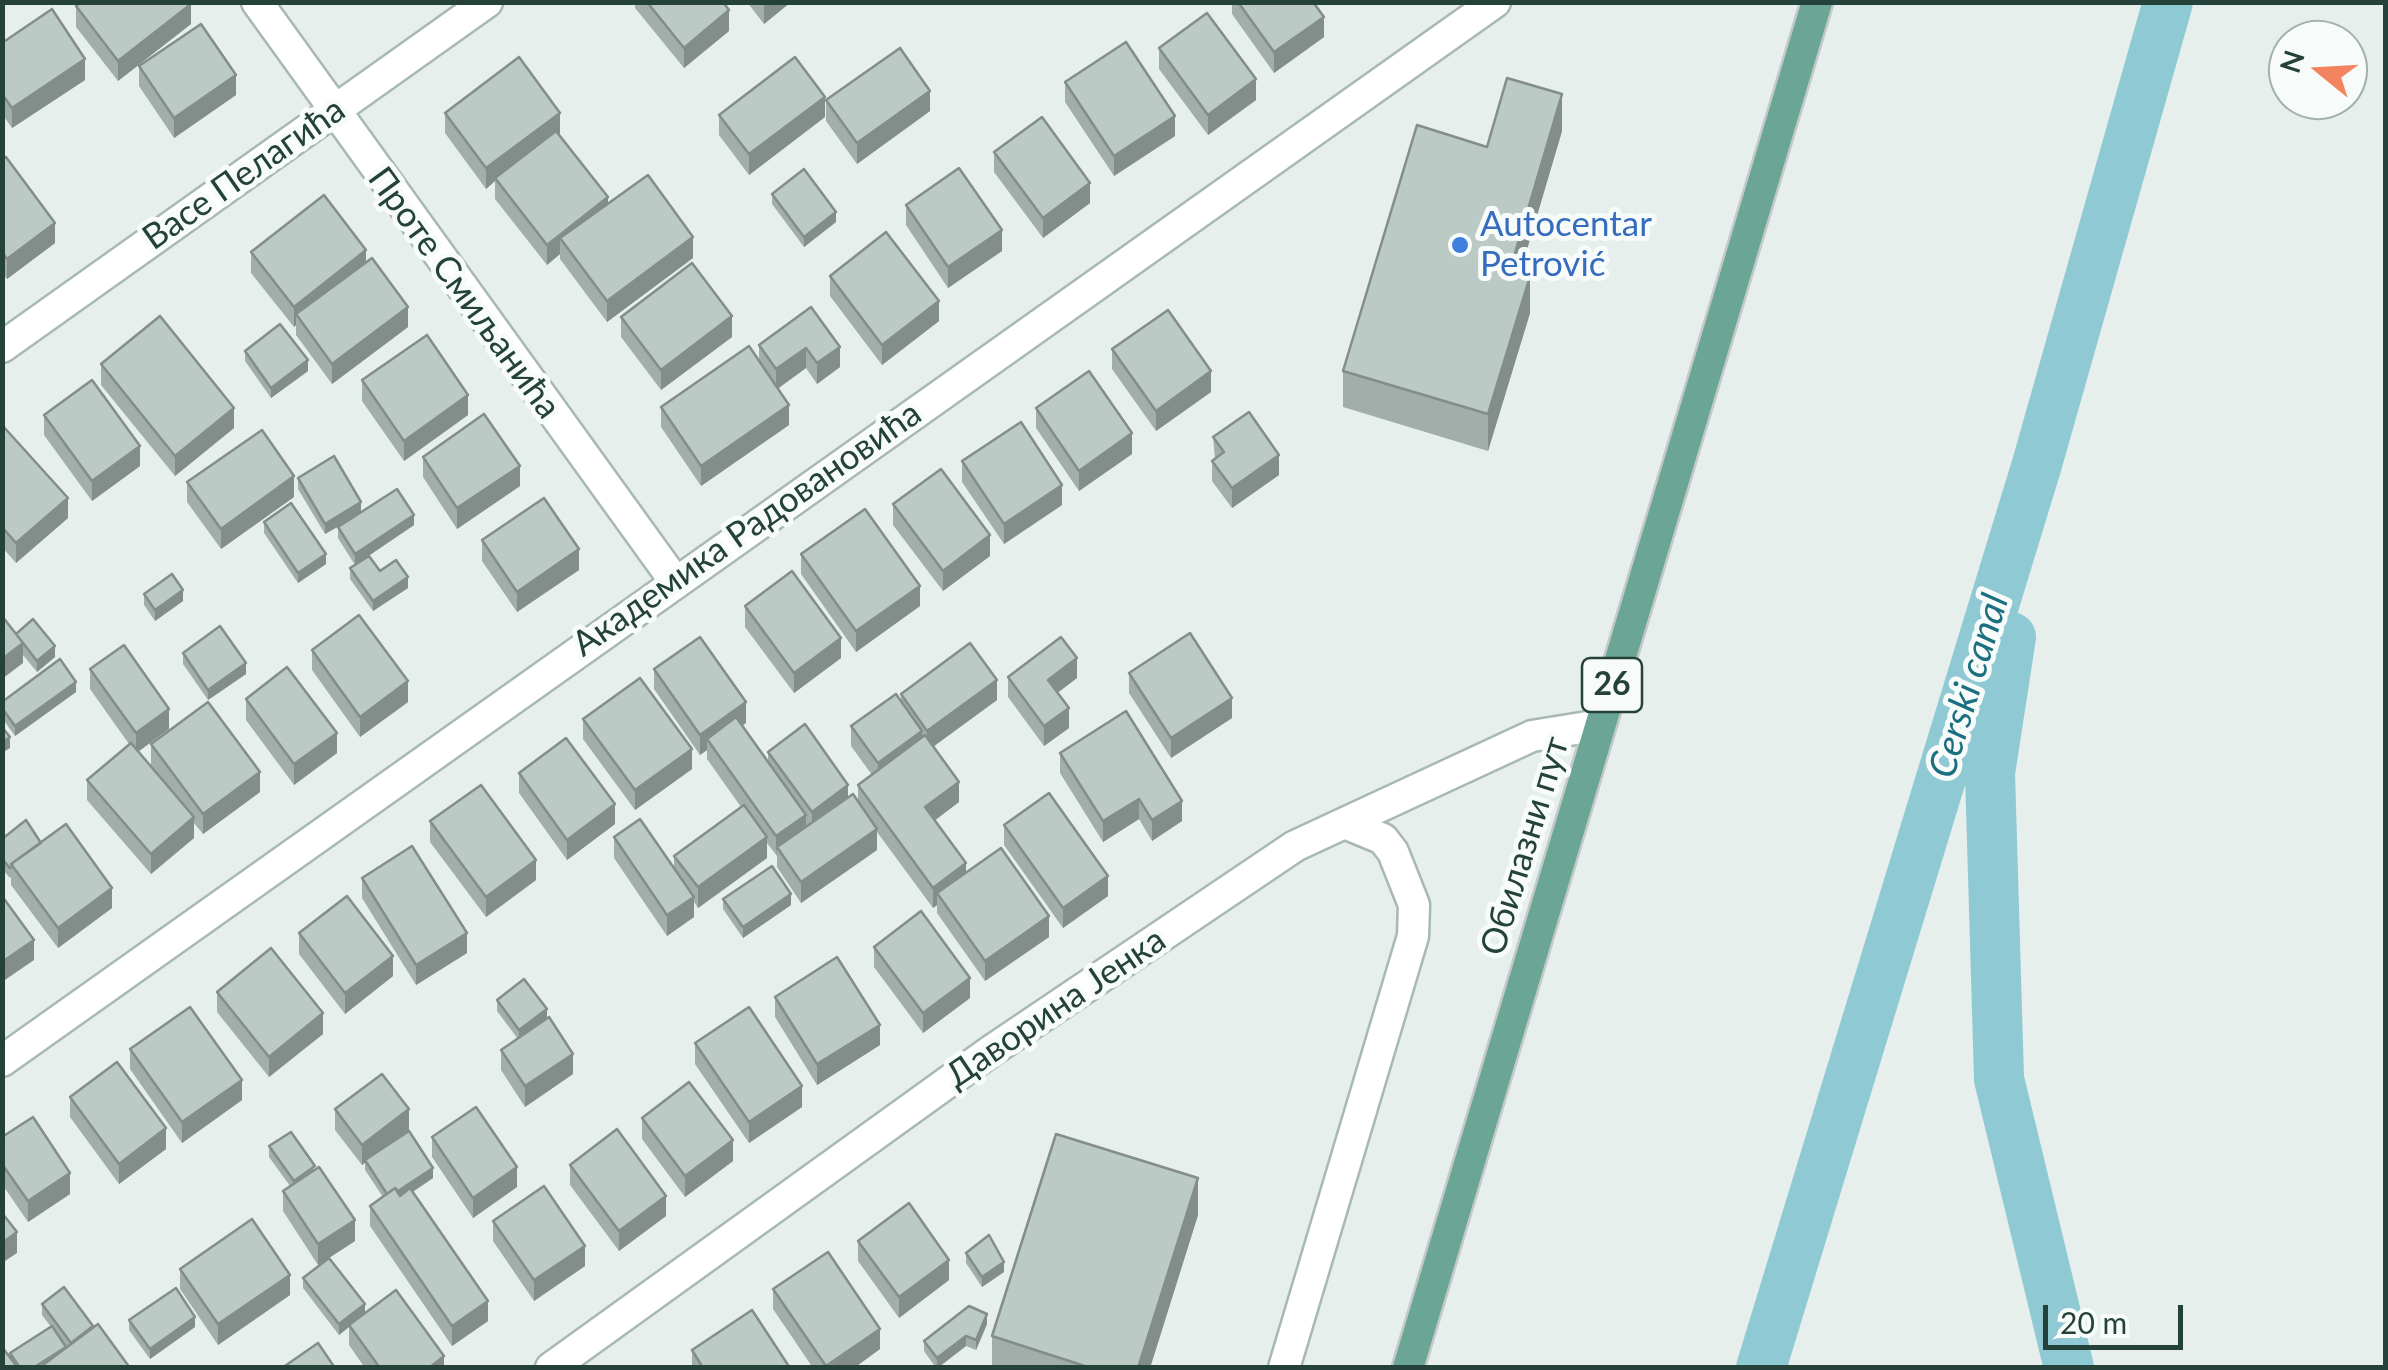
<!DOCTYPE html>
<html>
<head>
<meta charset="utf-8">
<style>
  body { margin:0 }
  #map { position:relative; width:2388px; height:1370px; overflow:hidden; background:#e6efeb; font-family:Lato,sans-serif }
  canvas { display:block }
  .frame { position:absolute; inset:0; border:5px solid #24423a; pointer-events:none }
  .north { position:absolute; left:2268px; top:20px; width:100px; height:100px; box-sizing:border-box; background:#f7fbf9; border:2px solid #a3b1ad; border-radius:50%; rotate:288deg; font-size:28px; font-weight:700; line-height:40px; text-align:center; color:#24423a }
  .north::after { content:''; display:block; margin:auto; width:35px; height:45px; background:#f4845f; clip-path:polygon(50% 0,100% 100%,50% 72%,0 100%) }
  .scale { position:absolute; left:2043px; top:1305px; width:140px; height:45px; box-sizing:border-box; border:5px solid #24423a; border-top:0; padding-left:12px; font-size:30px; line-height:35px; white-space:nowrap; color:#24423a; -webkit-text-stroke:8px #f7fbf9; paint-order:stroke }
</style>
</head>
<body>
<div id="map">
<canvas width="2388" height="1370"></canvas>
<div class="frame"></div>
<div class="north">N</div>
<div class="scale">20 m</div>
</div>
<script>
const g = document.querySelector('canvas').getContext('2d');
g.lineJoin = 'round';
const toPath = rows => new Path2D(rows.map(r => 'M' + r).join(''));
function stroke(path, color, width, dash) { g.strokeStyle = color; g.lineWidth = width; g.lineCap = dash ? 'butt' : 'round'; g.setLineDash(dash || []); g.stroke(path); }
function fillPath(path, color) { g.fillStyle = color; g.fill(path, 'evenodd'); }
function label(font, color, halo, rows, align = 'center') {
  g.font = font + ' Lato,sans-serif'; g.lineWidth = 10; g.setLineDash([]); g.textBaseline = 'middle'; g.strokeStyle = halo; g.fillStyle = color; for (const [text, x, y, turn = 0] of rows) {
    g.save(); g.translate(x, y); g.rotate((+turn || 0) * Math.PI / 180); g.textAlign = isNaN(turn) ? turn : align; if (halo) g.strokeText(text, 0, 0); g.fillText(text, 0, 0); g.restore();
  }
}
const canal = toPath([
  [2011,637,1990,773,1999,1079,2069,1368],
  [1761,1368,2037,464,2168,2]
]);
const minor = toPath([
  [257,2,674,580],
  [2,347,487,2],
  [2,1061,1495,2],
  [551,1368,991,1051,1295,846,1532,736,1600,725],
  [1284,1368,1413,936,1414,905,1393,852,1383,839,1347,824]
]);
const major = toPath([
  [1408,1368,1817,2]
]);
const wall = toPath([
  [635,2,723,2,729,31,684,68,635,8],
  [747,2,791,2,764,24],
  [1232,2,1313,2,1324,37,1274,73,1232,14],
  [76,6,191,24,118,81,76,27],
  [2,43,85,80,12,128,2,114],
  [1159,48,1256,100,1208,135,1159,69],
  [139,66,236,95,174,138,139,86],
  [1065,82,1175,136,1114,176,1065,102],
  [826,100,930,111,857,164,826,121],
  [445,113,560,133,559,134,608,204,693,258,607,322,560,259,560,254,547,265,495,199,495,181,486,189,445,133],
  [719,115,825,117,749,175,719,135],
  [1562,131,1520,273,1530,313,1488,451,1343,407,1343,371,1487,147],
  [994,152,1090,203,1043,238,994,172],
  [2,159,55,243,7,279,2,273],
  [772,194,836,222,804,247,772,204],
  [906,205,1002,251,948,288,906,225],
  [251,252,366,262,408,327,332,384,296,335,296,325,294,327,251,273],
  [830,276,939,321,882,365,830,296],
  [811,307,840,367,817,384,806,368,778,388,789,425,701,486,661,427,661,407,759,361,759,345],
  [621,317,732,337,661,390,621,337],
  [1112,349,1211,392,1156,431,1112,369],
  [245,351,308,371,271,398,245,361],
  [101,364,234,428,175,476,101,385],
  [362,380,468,415,404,461,362,401],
  [1036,408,1132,454,1079,491,1036,428],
  [44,415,140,466,92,501,44,435],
  [2,425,68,518,16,563,2,547],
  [1213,437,1279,475,1232,508,1212,481,1212,461,1215,459],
  [423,457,520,486,457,529,423,477],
  [962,461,1062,505,1004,544,962,482],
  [298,478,361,512,414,525,355,565,338,538,338,527,343,524,325,534,298,489],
  [187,482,294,497,221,549,187,502],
  [893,504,990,556,943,591,893,525],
  [264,522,326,564,298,583,264,533],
  [482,540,579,570,517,612,482,561],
  [801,554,920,606,856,652,801,574],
  [350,568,380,571,408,588,373,611,350,579],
  [144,594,183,601,155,621,144,605],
  [745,606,841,658,794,693,745,627],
  [16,634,55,657,37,672,23,655,23,663],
  [312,650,408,702,360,737,312,670],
  [183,653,246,674,208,700,183,664],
  [90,669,169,729,138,752,165,783,151,765,151,744,260,792,203,834,194,823,194,838,151,874,87,800,87,780,129,744,90,689],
  [654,669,746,723,742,725,768,762,768,752,858,801,858,785,872,775,851,746,851,726,901,700,901,694,997,700,933,747,959,802,934,820,966,873,1049,937,985,981,937,913,937,905,933,908,877,832,877,850,801,903,777,867,777,856,767,843,767,858,698,908,694,902,694,917,667,936,614,858,614,837,674,869,674,856,741,807,707,759,707,750,700,755,654,689],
  [1129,673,1232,718,1171,758,1129,693],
  [1008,677,1077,678,1057,693,1069,728,1044,746,1008,697],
  [76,692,15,736,2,718,2,702],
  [246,699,337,753,294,785,246,720],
  [583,719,692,769,635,810,583,739],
  [1060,753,1182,821,1152,841,1139,819,1103,842,1060,773],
  [519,773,615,824,567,860,519,793],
  [430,821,536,880,486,917,430,842],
  [1004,825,1108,896,1063,928,1004,845],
  [2,839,41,843,112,908,58,948,11,885,11,877,10,878,2,869],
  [362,878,467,953,416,985,362,898],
  [723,899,791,905,743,938,723,909],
  [299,933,393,976,345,1014,299,954],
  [874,947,970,998,923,1033,874,967],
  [217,992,323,1034,269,1077,217,1012],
  [775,997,880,1045,817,1085,775,1017],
  [497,1000,547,1018,573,1074,525,1107,501,1070,501,1050,518,1039,497,1011],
  [695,1043,802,1107,749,1143,695,1064],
  [130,1049,242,1100,182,1143,130,1069],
  [70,1097,166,1149,119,1184,70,1117],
  [335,1109,409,1130,393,1142,433,1178,413,1192,488,1321,452,1346,370,1226,370,1206,383,1197,365,1170,365,1163,362,1165,335,1130],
  [642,1118,733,1161,685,1197,642,1139],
  [2,1137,70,1194,28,1222,2,1184],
  [432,1137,517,1187,473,1218,432,1157],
  [269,1146,315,1170,355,1241,318,1265,283,1211,283,1191,290,1186,269,1157],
  [570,1165,666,1216,619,1251,570,1185],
  [1198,1215,1150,1368,992,1368,992,1336],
  [493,1221,585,1266,534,1301,493,1241],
  [858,1241,949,1280,899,1318,858,1261],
  [966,1253,1004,1272,982,1287,966,1263],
  [180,1269,290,1295,218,1345,180,1289],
  [303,1278,444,1368,365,1368,349,1345,349,1327,339,1335,303,1288],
  [773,1289,880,1349,854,1368,813,1368,773,1309],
  [42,1304,93,1328,130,1368,2,1368,10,1358,10,1353,51,1327,42,1315],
  [129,1320,195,1327,150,1359,129,1330],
  [987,1324,976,1350,966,1346,938,1368,936,1368,924,1351,924,1341],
  [692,1350,790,1368,692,1368]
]);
const shadedWall = toPath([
  [765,2,791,2,764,24,764,4],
  [191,4,191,24,118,81,118,61],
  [729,10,729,31,684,68,684,48],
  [1324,17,1324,37,1274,73,1274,52],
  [85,59,85,80,12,128,12,108],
  [236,75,236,95,174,138,174,118],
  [1256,79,1256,100,1208,135,1208,115],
  [930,91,930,111,857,164,857,143],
  [1562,94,1562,131,1510,307,1510,270],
  [825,97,825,117,749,175,749,154],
  [560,113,560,133,497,180,495,178,495,181,486,189,486,168],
  [1175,116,1175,136,1114,176,1114,156],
  [1090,183,1090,203,1043,238,1043,218],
  [608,197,608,217,560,238,560,254,547,265,547,245],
  [836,212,836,222,804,247,804,237],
  [55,223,55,243,7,279,7,259],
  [1002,230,1002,251,948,288,948,267],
  [693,237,693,258,607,322,607,301],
  [366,250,366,270,296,314,296,325,294,327,294,307],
  [1530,276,1530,313,1488,451,1488,414],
  [939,301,939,321,882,365,882,345],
  [408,307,408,327,332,384,332,364],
  [732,316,732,337,661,390,661,370],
  [840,347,840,367,817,384,817,363],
  [806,348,806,368,776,390,776,369],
  [308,360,308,371,271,398,271,388],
  [1211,371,1211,392,1156,431,1156,411],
  [468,395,468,415,404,461,404,441],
  [789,405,789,425,701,486,701,466],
  [234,408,234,428,175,476,175,456],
  [1132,433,1132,454,1079,491,1079,471],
  [140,446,140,466,92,501,92,481],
  [1279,455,1279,475,1232,508,1232,488],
  [520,466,520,486,457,529,457,508],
  [294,476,294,497,221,549,221,529],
  [1062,485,1062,505,1004,544,1004,524],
  [68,498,68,518,16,563,16,543],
  [361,502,361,513,325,534,325,524],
  [414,515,414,525,355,565,355,554],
  [990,535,990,556,943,591,943,571],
  [579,549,579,570,517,612,517,592],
  [326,554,326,564,298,583,298,573],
  [408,577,408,588,373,611,373,601],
  [920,586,920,606,856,652,856,631],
  [183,590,183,601,155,621,155,610],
  [841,638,841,658,794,693,794,673],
  [23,643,23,663,2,679,2,659],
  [55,646,55,657,37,672,37,661],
  [1077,658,1077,678,1048,700,1048,680],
  [246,663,246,674,208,700,208,690],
  [997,680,997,700,927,751,927,731],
  [408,681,408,702,360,737,360,717],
  [76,682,76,692,15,736,15,726],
  [1232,698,1232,718,1171,758,1171,738],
  [746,702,746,723,713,746,707,739,707,750,700,755,700,735],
  [1069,708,1069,728,1044,746,1044,726],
  [169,709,169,729,136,753,136,733],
  [922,731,922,751,878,783,878,763],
  [337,733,337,753,294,785,294,764],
  [10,737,10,748,2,753,2,742],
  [692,749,692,769,635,810,635,790],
  [260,772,260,792,203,834,203,814],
  [959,782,959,802,925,828,925,807],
  [848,785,848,805,812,832,812,812],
  [1139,799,1139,819,1103,842,1103,821],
  [1182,801,1182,821,1152,841,1152,820],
  [615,804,615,824,567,860,567,840],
  [806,815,806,835,777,847,776,856,776,836],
  [194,817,194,838,151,874,151,854],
  [877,829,877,850,801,903,801,882],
  [767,837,767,858,698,908,698,887],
  [536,860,536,880,486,917,486,897],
  [966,863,966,884,937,893,937,905,933,908,933,888],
  [1108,876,1108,896,1063,928,1063,908],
  [112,888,112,908,58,948,58,928],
  [791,894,791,905,743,938,743,927],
  [694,897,694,917,667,936,667,915],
  [1049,916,1049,937,985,981,985,961],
  [467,933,467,953,416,985,416,965],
  [34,940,34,960,2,982,2,962],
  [393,956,393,976,345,1014,345,993],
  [970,978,970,998,923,1033,923,1013],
  [547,1009,547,1020,519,1040,519,1030],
  [323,1013,323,1034,269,1077,269,1057],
  [880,1025,880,1045,817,1085,817,1064],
  [573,1054,573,1074,525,1107,525,1086],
  [242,1080,242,1100,182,1143,182,1122],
  [802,1086,802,1107,749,1143,749,1122],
  [409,1109,409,1130,362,1165,362,1145],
  [166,1128,166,1149,119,1184,119,1164],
  [733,1140,733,1161,685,1197,685,1176],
  [517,1167,517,1187,473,1218,473,1198],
  [433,1168,433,1178,389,1207,389,1197],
  [70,1173,70,1194,28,1222,28,1201],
  [1198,1178,1198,1215,1150,1368,1138,1368],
  [666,1196,666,1216,619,1251,619,1231],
  [355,1220,355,1241,318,1265,318,1244],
  [17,1232,17,1253,2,1263,2,1243],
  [585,1246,585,1266,534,1301,534,1280],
  [949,1260,949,1280,899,1318,899,1297],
  [1004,1262,1004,1272,982,1287,982,1277],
  [290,1275,290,1295,218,1345,218,1324],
  [488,1301,488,1321,452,1346,452,1326],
  [365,1304,365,1314,339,1335,339,1324],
  [987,1314,987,1324,976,1350,976,1340],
  [195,1317,195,1327,150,1359,150,1349],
  [880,1329,880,1349,854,1368,826,1368],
  [966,1336,966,1346,937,1368,937,1358],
  [444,1356,444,1368,429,1368]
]);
const building = toPath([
  [81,2,190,2,191,4,118,61,76,6,81,2],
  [647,2,723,2,729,10,684,48,647,2],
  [1238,2,1313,2,1324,17,1274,52,1238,2],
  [52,9,85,59,12,108,2,94,2,43,52,9],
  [1207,13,1256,79,1208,115,1159,48,1207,13],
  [201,24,236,75,174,118,139,66,201,24],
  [1126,42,1175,116,1114,156,1065,82,1126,42],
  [900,48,930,91,857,143,826,100,900,48],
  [519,57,560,113,486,168,445,113,519,57],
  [795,57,825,97,749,154,719,115,795,57],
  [1507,78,1562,94,1510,270,1530,276,1488,414,1343,371,1417,125,1487,147,1507,78],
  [1042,117,1090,183,1043,218,994,152,1042,117],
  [556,131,608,197,547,245,495,178,556,131],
  [6,157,55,223,7,259,2,252,2,159,6,157],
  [959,168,1002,230,948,267,906,205,959,168],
  [804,169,836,212,804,237,772,194,804,169],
  [648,175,693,237,607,301,560,238,648,175],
  [324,195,366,250,294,307,251,252,324,195],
  [886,232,939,301,882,345,830,276,886,232],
  [372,258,408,307,332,364,296,314,372,258],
  [692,263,732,316,661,370,621,317,692,263],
  [811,307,840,347,817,363,806,348,776,369,759,345,811,307],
  [1168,310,1211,371,1156,411,1112,349,1168,310],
  [160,316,234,408,175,456,101,364,160,316],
  [280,324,308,360,271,388,245,351,280,324],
  [427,335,468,395,404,441,362,380,427,335],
  [749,346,789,405,701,466,661,407,749,346],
  [1089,371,1132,433,1079,471,1036,408,1089,371],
  [92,380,140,446,92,481,44,415,92,380],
  [1249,412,1279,455,1232,488,1212,461,1224,452,1213,437,1249,412],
  [484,414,520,466,457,508,423,457,484,414],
  [1021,422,1062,485,1004,524,962,461,1021,422],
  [2,425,68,498,16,543,2,527,2,425],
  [262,430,294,476,221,529,187,482,262,430],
  [334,456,361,502,325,524,298,478,334,456],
  [941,469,990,535,943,571,893,504,941,469],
  [397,489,414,515,355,554,338,527,397,489],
  [544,498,579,549,517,592,482,540,544,498],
  [291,503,326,554,298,573,264,522,291,503],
  [865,509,920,586,856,631,801,554,865,509],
  [369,556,380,571,396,560,408,577,373,601,350,568,369,556],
  [792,571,841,638,794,673,745,606,792,571],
  [172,574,183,590,155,610,144,594,172,574],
  [359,615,408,681,360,717,312,650,359,615],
  [2,616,23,643,2,659,2,616],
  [33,619,55,646,37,661,16,634,33,619],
  [220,626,246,663,208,690,183,653,220,626],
  [1190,633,1232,698,1171,738,1129,673,1190,633],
  [700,637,746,702,700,735,654,669,700,637],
  [1061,637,1077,658,1048,680,1069,708,1044,726,1008,677,1061,637],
  [970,643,997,680,927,731,901,694,970,643],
  [124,645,169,709,136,733,90,669,124,645],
  [60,659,76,682,15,726,2,708,2,702,60,659],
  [287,667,337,733,294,764,246,699,287,667],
  [640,678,692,749,635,790,583,719,640,678],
  [896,694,922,731,878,763,851,726,896,694],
  [208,702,260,772,203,814,151,744,208,702],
  [1126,711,1182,801,1152,820,1139,799,1103,821,1060,753,1126,711],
  [736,717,806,815,776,836,707,739,736,717],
  [805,724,848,785,812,812,768,752,805,724],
  [2,727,10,737,2,742,2,727],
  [925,735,959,782,925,807,966,863,933,888,858,785,925,735],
  [566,738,615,804,567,840,519,773,566,738],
  [131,743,194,817,151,854,87,780,131,743],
  [481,785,536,860,486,897,430,821,481,785],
  [1049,793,1108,876,1063,908,1004,825,1049,793],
  [853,794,877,829,801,882,777,847,853,794],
  [744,805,767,837,698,887,674,856,744,805],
  [640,819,694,897,667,915,614,837,640,819],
  [26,820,41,843,11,864,13,866,10,868,2,859,2,839,26,820],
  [66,824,112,888,58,928,11,864,66,824],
  [412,846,467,933,416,965,362,878,412,846],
  [1001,848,1049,916,985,961,937,893,1001,848],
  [772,866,791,894,743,927,723,899,772,866],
  [2,896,34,940,2,962,2,896],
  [347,896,393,956,345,993,299,933,347,896],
  [921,911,970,978,923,1013,874,947,921,911],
  [271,948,323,1013,269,1057,217,992,271,948],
  [837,957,880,1025,817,1064,775,997,837,957],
  [524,979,547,1009,519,1030,497,1000,524,979],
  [190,1007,242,1080,182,1122,130,1049,190,1007],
  [749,1007,802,1086,749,1122,695,1043,749,1007],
  [549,1017,573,1054,525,1086,501,1050,549,1017],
  [117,1062,166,1128,119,1164,70,1097,117,1062],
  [382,1074,409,1109,362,1145,335,1109,382,1074],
  [689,1082,733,1140,685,1176,642,1118,689,1082],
  [476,1107,517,1167,473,1198,432,1137,476,1107],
  [33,1117,70,1173,28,1201,2,1164,2,1137,33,1117],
  [617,1129,666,1196,619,1231,570,1165,617,1129],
  [409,1131,433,1168,398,1191,395,1188,387,1194,365,1160,409,1131],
  [291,1132,315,1166,294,1181,269,1146,291,1132],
  [1056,1134,1198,1178,1138,1368,1091,1368,992,1336,1056,1134],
  [319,1167,355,1220,318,1244,283,1191,319,1167],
  [544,1186,585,1246,534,1280,493,1221,544,1186],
  [395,1188,400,1196,410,1188,488,1301,452,1326,370,1206,395,1188],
  [909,1203,949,1260,899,1297,858,1241,909,1203],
  [2,1213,17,1232,2,1243,2,1213],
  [252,1219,290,1275,218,1324,180,1269,252,1219],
  [989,1235,1004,1262,982,1277,966,1253,989,1235],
  [828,1252,880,1329,826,1366,773,1289,828,1252],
  [329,1258,365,1304,339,1324,303,1278,329,1258],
  [64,1287,93,1326,71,1343,42,1304,64,1287],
  [176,1288,195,1317,150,1349,129,1320,176,1288],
  [396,1290,444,1356,429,1368,380,1368,349,1325,396,1290],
  [969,1306,987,1314,976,1340,966,1336,937,1358,924,1341,969,1306],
  [752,1310,790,1368,703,1368,692,1350,752,1310],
  [98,1324,130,1368,39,1368,98,1324],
  [52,1326,66,1347,33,1368,20,1368,10,1353,52,1326],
  [318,1343,335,1368,282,1368,318,1343],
  [2,1347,18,1368,2,1368,2,1347]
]);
const markers = [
  [1460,245,10,"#3f7fe0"]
];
const shields = [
  [1612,685,60]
];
const shieldNames = [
  ["26",1612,685]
];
const streetNames = [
  ["Васе Пелагића",244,174,-35],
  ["Проте Смиљанића",464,293,54],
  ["Академика Радовановића",747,529,-35],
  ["Обилазни пут",1525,846,-73],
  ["Даворина Јенка",1056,1008,-34]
];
const shopNames = [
  ["Autocentar",1480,225],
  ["Petrović",1480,265]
];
const waterNames = [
  ["Cerski canal",1969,686,-73]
];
stroke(canal, '#8ec9d4', 50);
stroke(minor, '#a8b8b2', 35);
stroke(major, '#c2cac8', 35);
stroke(minor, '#fff', 30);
stroke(major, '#6aa596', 30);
fillPath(wall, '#a1aea9');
fillPath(shadedWall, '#838d89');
fillPath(building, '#bbcac4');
stroke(building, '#838d89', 2.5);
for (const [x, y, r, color] of markers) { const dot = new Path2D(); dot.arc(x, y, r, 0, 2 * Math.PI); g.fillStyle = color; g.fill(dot); stroke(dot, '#f7fbf9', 4); }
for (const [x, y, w] of shields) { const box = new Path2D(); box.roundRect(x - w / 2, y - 27, w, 54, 8); g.fillStyle = '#f7fbf9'; g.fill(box); stroke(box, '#24423a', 2.5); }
label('bold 32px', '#24423a', null, shieldNames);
label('35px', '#24423a', '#f7fbf9', streetNames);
label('35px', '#366cbe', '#f7fbf9', shopNames, 'left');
label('italic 38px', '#1c6f80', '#f7fbf9', waterNames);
</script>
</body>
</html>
